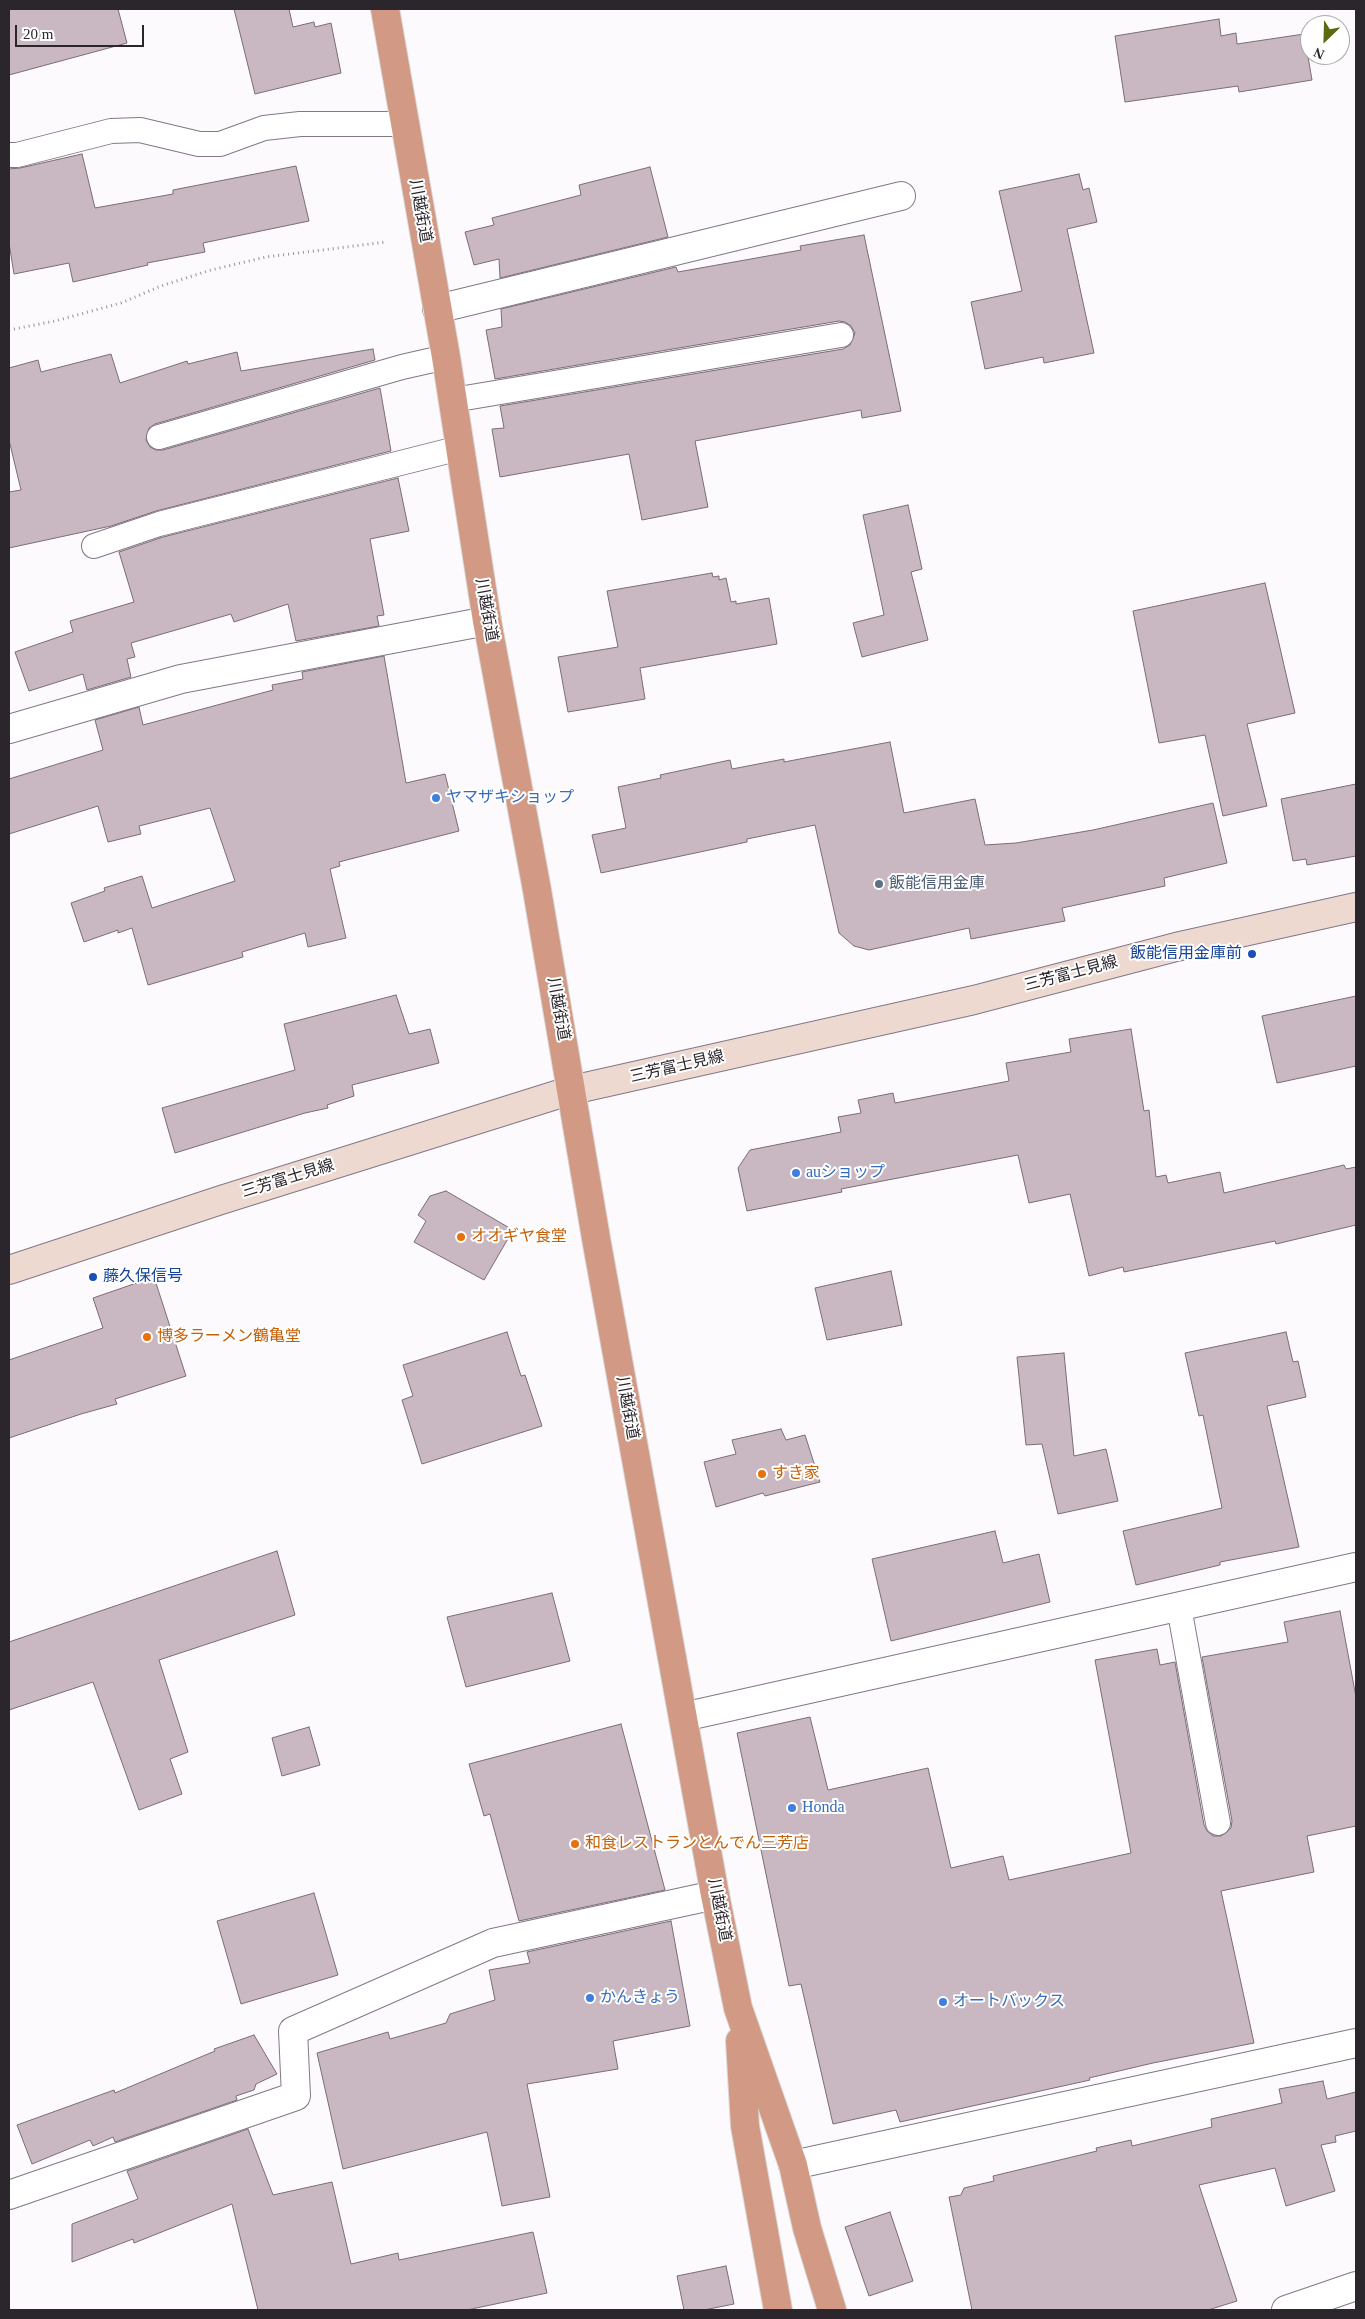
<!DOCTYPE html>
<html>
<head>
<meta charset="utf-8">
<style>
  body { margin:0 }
  #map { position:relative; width:1365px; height:2319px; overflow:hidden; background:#fcfafd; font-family:"Times New Roman",serif }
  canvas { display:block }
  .frame { position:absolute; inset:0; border:10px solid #2b262c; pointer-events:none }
  .north { position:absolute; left:1300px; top:15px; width:50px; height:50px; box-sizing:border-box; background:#fff; border:1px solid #aaa8ab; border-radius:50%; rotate:204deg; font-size:14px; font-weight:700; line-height:20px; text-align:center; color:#2b262c }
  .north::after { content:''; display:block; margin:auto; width:18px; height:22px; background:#5a6912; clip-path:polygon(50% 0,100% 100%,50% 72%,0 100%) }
  .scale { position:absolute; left:15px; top:25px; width:129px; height:22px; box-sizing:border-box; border:2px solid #2b262c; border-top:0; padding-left:6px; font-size:15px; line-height:18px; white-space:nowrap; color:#2b262c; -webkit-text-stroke:4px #fff; paint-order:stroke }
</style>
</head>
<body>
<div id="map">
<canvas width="1365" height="2319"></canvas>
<div class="frame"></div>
<div class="north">N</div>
<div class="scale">20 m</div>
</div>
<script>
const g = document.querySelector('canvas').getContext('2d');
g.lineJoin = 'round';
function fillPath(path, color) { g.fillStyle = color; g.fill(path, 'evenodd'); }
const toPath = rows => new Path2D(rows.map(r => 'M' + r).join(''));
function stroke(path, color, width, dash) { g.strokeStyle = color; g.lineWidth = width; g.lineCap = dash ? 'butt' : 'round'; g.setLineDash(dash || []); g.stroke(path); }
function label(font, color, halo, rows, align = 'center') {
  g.font = font + ' "Times New Roman","Noto Sans JP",serif'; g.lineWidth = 4; g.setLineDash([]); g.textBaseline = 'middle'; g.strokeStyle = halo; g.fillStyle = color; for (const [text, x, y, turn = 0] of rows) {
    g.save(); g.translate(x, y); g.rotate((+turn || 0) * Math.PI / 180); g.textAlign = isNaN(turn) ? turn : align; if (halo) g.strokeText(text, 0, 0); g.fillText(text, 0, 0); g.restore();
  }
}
const building = toPath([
  [9,9,118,9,127,43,9,75,9,9],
  [234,9,289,9,293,27,314,22,315,27,331,23,341,73,255,94,234,9],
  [1219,19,1221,36,1236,33,1237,44,1304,34,1312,80,1239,92,1238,86,1125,102,1115,36,1219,19],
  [82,154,95,208,173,194,173,190,296,166,309,221,203,243,205,252,147,263,148,265,73,282,69,263,14,274,9,243,9,169,20,168,82,154],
  [650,167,668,237,500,278,499,259,474,265,465,232,494,225,492,218,581,195,579,185,650,167],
  [1079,174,1083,190,1089,188,1097,222,1067,229,1094,353,1044,363,1043,357,985,369,971,302,1022,291,999,191,1079,174],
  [864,235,901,411,862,418,861,410,695,441,708,507,642,520,629,454,500,477,492,429,504,428,500,406,843,349,850,345,855,333,851,326,845,322,839,321,495,379,486,330,502,327,501,309,676,267,678,272,801,250,800,246,864,235],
  [373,349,375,360,155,424,149,428,146,440,150,447,156,450,163,450,380,388,391,451,156,511,111,526,9,548,9,492,21,490,9,440,9,368,38,360,41,372,111,354,120,383,187,361,188,364,237,352,241,371,373,349],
  [398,478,409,531,370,539,384,615,377,616,379,626,296,641,288,604,234,622,231,614,131,643,135,657,127,659,131,677,87,690,83,674,29,691,15,652,73,632,70,621,134,602,119,552,163,537,398,478],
  [908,505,922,569,911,572,928,640,862,657,853,623,884,615,863,515,908,505],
  [712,573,713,577,719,576,719,580,726,578,731,602,736,601,736,604,769,598,777,644,640,668,645,699,568,712,558,657,618,647,607,591,712,573],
  [1265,583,1295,713,1247,724,1267,806,1223,816,1205,735,1159,743,1133,611,1265,583],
  [384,656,406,783,445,774,459,831,339,862,340,866,330,869,346,938,308,947,305,933,242,952,243,957,148,985,132,928,118,933,118,930,84,942,71,903,105,891,104,888,142,876,152,908,235,881,210,808,139,826,141,834,108,842,98,806,9,834,9,779,103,750,95,720,139,707,143,725,273,690,272,685,303,679,302,672,384,656],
  [890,742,904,813,975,799,985,845,1016,843,1093,830,1213,803,1227,863,1164,878,1165,886,1062,908,1065,921,971,939,969,928,869,950,854,946,839,933,815,825,747,839,747,842,601,873,592,835,626,828,618,787,661,778,660,775,730,760,732,769,784,759,784,762,890,742],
  [1356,784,1356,856,1307,865,1306,859,1293,861,1281,799,1356,784],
  [396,995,409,1034,430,1029,439,1063,352,1085,354,1096,327,1105,328,1108,305,1113,175,1153,162,1108,295,1070,284,1024,396,995],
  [1356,996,1356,1066,1277,1083,1262,1016,1356,996],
  [1131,1029,1144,1111,1149,1110,1156,1177,1166,1175,1168,1183,1220,1172,1224,1193,1344,1165,1346,1169,1356,1167,1356,1225,1276,1244,1275,1241,1124,1272,1123,1267,1089,1276,1070,1194,1029,1203,1018,1155,841,1189,842,1192,747,1211,738,1168,750,1150,841,1132,838,1117,861,1113,858,1100,893,1093,895,1103,1009,1081,1006,1063,1071,1052,1069,1039,1131,1029],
  [446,1191,513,1230,484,1280,414,1242,426,1221,418,1215,430,1196,446,1191],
  [891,1271,902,1325,827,1340,815,1288,891,1271],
  [154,1277,186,1376,115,1399,117,1404,81,1414,9,1438,9,1360,103,1328,93,1298,154,1277],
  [507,1332,521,1376,525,1375,542,1426,422,1464,402,1400,413,1396,403,1365,507,1332],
  [1286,1332,1293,1362,1298,1361,1306,1397,1267,1406,1299,1547,1220,1562,1220,1565,1136,1585,1123,1531,1222,1508,1203,1415,1199,1416,1185,1353,1286,1332],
  [1064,1353,1074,1456,1106,1449,1118,1501,1058,1514,1042,1444,1026,1445,1017,1357,1064,1353],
  [781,1429,786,1440,805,1435,820,1482,765,1496,763,1493,716,1507,704,1462,736,1454,732,1440,781,1429],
  [995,1531,1003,1563,1039,1554,1050,1602,891,1641,872,1559,995,1531],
  [277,1551,295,1615,159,1660,188,1752,170,1759,182,1794,139,1810,93,1682,9,1710,9,1642,277,1551],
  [552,1593,570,1661,466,1687,447,1617,552,1593],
  [1340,1611,1356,1697,1356,1826,1307,1836,1314,1872,1221,1891,1254,2043,1153,2063,1089,2078,1090,2080,900,2122,896,2110,833,2124,801,1984,789,1986,737,1733,810,1717,828,1790,928,1768,951,1868,1003,1856,1009,1880,1131,1853,1095,1660,1157,1649,1160,1665,1175,1662,1204,1825,1207,1831,1213,1836,1221,1836,1231,1828,1232,1821,1202,1657,1288,1642,1284,1622,1340,1611],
  [621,1724,665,1890,519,1921,490,1814,484,1816,469,1764,621,1724],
  [309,1727,320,1765,282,1776,272,1738,309,1727],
  [314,1893,338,1975,241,2004,217,1921,314,1893],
  [671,1921,690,2026,613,2041,618,2069,527,2084,550,2197,502,2206,487,2132,343,2169,317,2053,388,2032,390,2039,446,2023,450,2014,495,2000,489,1970,530,1963,527,1952,671,1921],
  [254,2035,277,2074,256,2084,254,2090,236,2096,237,2100,115,2142,113,2137,93,2146,90,2140,32,2164,17,2125,114,2090,115,2093,215,2051,214,2049,254,2035],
  [1323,2081,1327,2099,1356,2092,1356,2131,1335,2136,1336,2142,1321,2145,1335,2191,1286,2206,1275,2168,1199,2185,1237,2301,1208,2310,972,2310,949,2197,961,2195,964,2188,994,2181,993,2176,1097,2151,1096,2148,1131,2140,1132,2146,1212,2127,1211,2119,1282,2103,1279,2089,1323,2081],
  [248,2129,273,2195,332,2182,351,2264,398,2253,399,2260,533,2232,547,2293,467,2310,258,2310,232,2204,134,2243,133,2239,72,2262,72,2224,138,2199,127,2171,248,2129],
  [890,2212,913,2281,869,2296,845,2227,890,2212],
  [726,2266,734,2304,704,2310,684,2310,677,2276,726,2266]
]);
const path = toPath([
  [9,330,55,321,121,303,161,286,211,270,266,257,386,242]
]);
const service = toPath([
  [9,155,17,155,111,131,140,130,199,144,220,144,264,128,300,124,405,124],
  [453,400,841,335],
  [159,437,402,367,446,357],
  [94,546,159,524,460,448],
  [1179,1607,1218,1823]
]);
const minor = toPath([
  [437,309,901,196],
  [9,729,181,679,487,621],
  [683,1717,1356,1567],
  [793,2165,1356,2043],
  [9,2195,296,2096,293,2031,493,1943,715,1895],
  [1286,2310,1356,2286]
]);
const secondary = toPath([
  [9,1270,221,1200,572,1090,974,1000,1176,947,1356,907]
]);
const trunk = toPath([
  [385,9,446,357,487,621,537,890,597,1244,715,1895,738,2008,793,2165,807,2228,832,2310],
  [740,2041,745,2126,778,2310]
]);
const markers = [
  [436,798,5,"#3f7fe0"],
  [879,884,5,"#5c6f8a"],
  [1252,954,5,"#1a4fb4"],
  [796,1173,5,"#3f7fe0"],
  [461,1237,5,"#e8710a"],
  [93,1277,5,"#1a4fb4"],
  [147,1337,5,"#e8710a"],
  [762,1474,5,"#e8710a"],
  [792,1808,5,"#3f7fe0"],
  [575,1844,5,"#e8710a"],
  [590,1998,5,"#3f7fe0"],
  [943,2002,5,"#3f7fe0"]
];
const streetNames = [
  ["川越街道",420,211,80],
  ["川越街道",486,610,80],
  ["三芳富士見線",1071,974,-15],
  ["川越街道",558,1009,80],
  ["三芳富士見線",677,1067,-13],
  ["三芳富士見線",288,1179,-17],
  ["川越街道",627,1408,80],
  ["川越街道",719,1910,79]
];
const shopNames = [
  ["ヤマザキショップ",446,798],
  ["auショップ",806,1173],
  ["Honda",802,1808],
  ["かんきょう",600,1998],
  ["オートバックス",953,2002]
];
const serviceNames = [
  ["飯能信用金庫",889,884]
];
const transitNames = [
  ["飯能信用金庫前",1242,954],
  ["藤久保信号",103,1277,"left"]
];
const foodNames = [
  ["オオギヤ食堂",471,1237],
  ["博多ラーメン鶴亀堂",157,1337],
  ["すき家",772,1474],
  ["和食レストランとんでん三芳店",585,1844]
];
fillPath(building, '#c9b7c2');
stroke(building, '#7c6c76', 1);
stroke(service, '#827886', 26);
stroke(minor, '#827886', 30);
stroke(secondary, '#827886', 30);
stroke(trunk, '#d9d8d9', 30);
stroke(path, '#969297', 3, [1, 4]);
stroke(service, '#fff', 24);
stroke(minor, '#fff', 28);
stroke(secondary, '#eed9d1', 28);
stroke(trunk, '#d29a84', 28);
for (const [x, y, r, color] of markers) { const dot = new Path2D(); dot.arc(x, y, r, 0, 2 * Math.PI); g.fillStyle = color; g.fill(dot); stroke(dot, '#fff', 2); }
label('16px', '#2b262c', '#fff', streetNames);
label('16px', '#366cbe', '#fff', shopNames, 'left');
label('16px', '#4e5e75', '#fff', serviceNames, 'left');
label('16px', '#164399', '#fff', transitNames, 'right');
label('16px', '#c56008', '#fff', foodNames, 'left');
</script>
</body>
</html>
